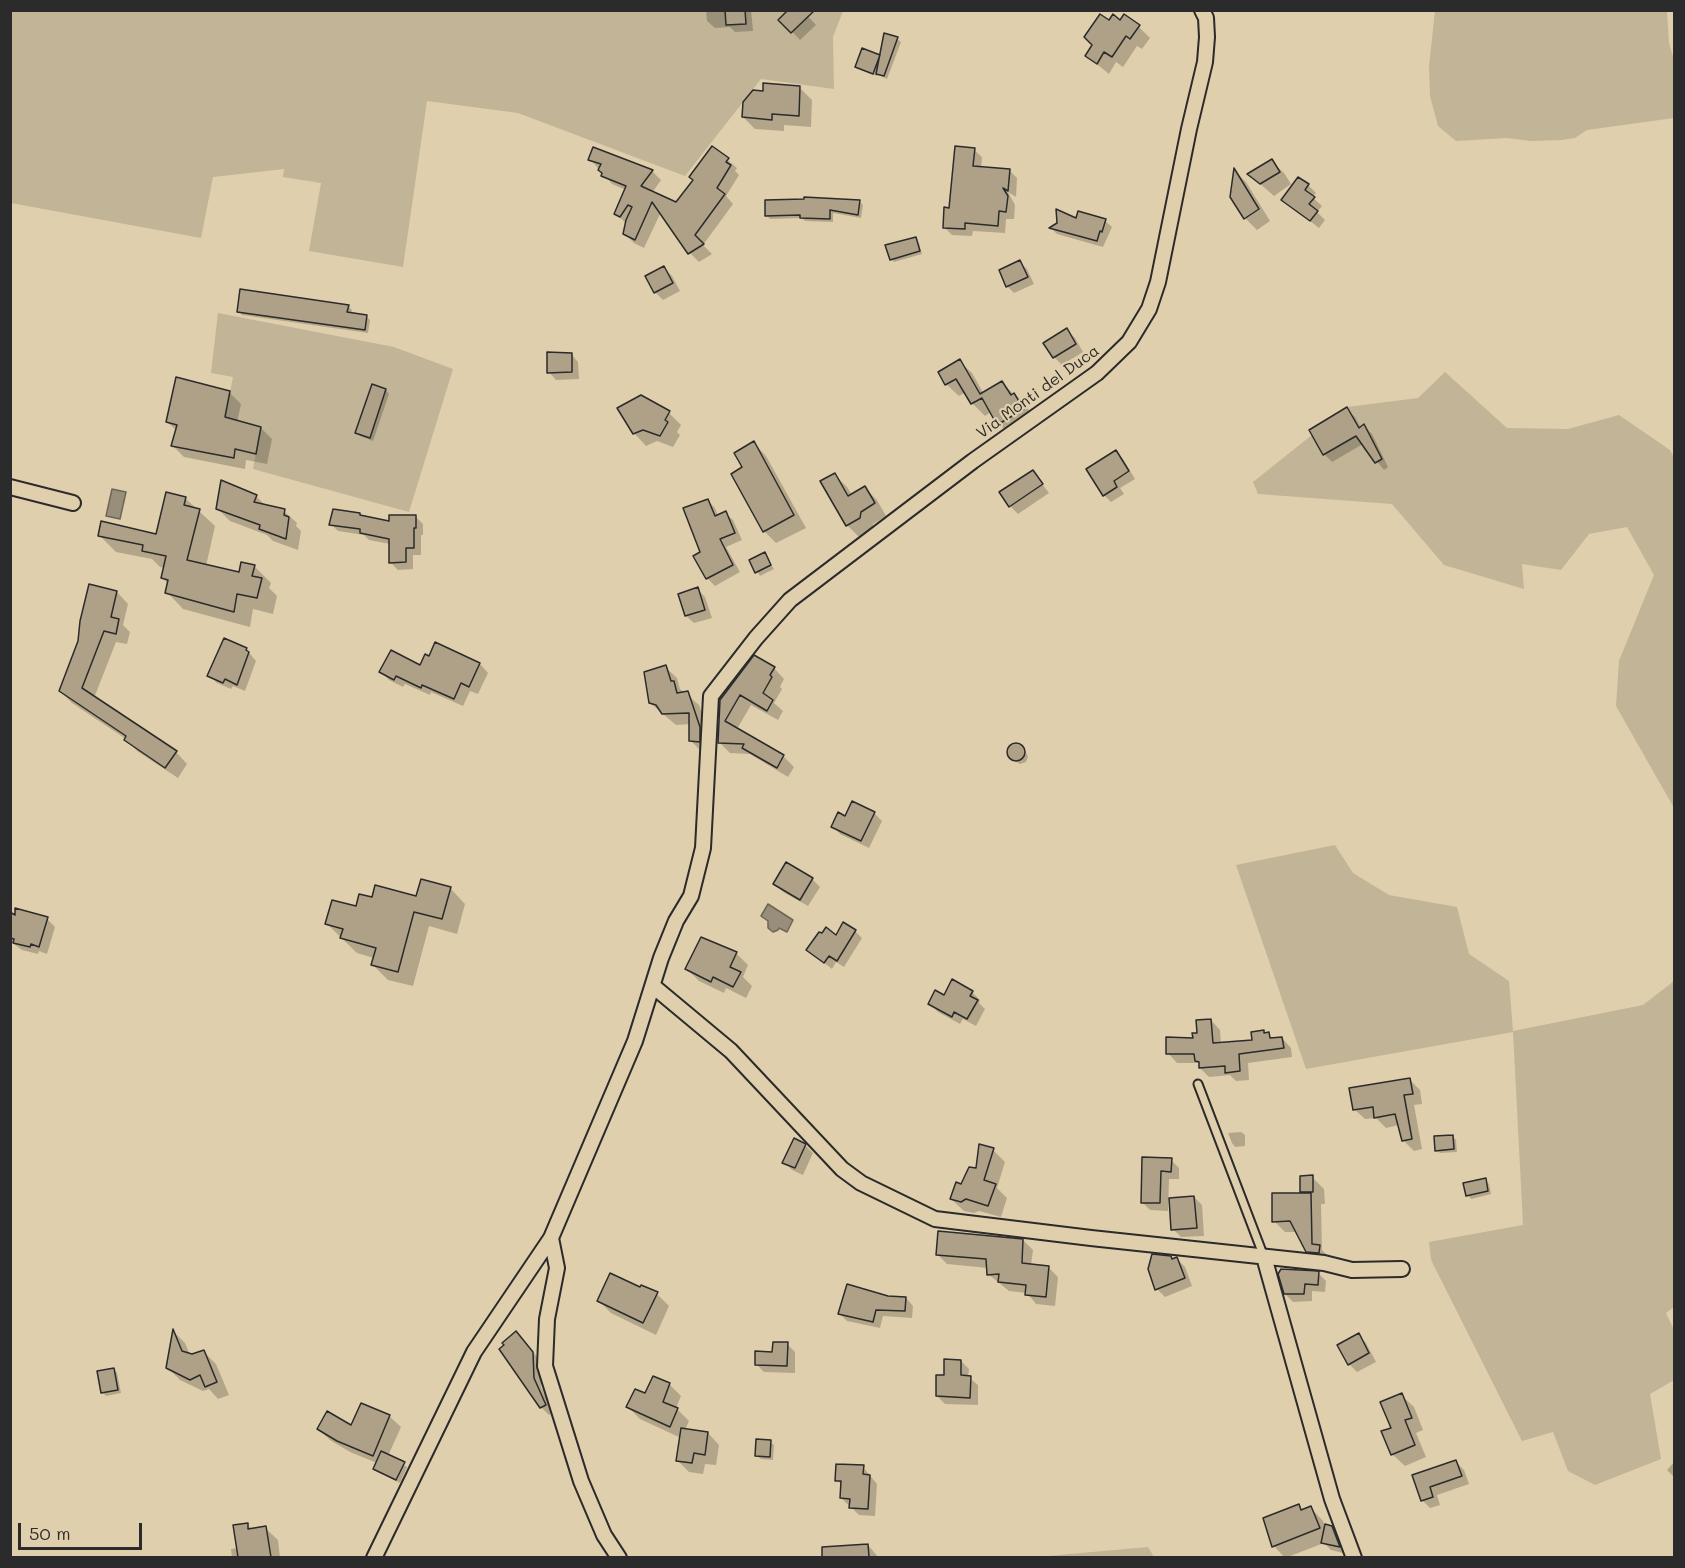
<!DOCTYPE html>
<html>
<head>
<meta charset="utf-8">
<style>
  body { margin:0 }
  #map { position:relative; width:1685px; height:1568px; overflow:hidden; background:#e0cfac; font-family:Mali,sans-serif }
  canvas { display:block }
  .frame { position:absolute; inset:0; border:12px solid #2b2b2b; pointer-events:none }
  .scale { position:absolute; left:18px; top:1523px; width:124px; height:27px; box-sizing:border-box; border:3px solid #2b2b2b; border-top:0; padding-left:8px; font-size:18px; line-height:21px; white-space:nowrap; color:#2b2b2b; -webkit-text-stroke:4px #e0cfac; paint-order:stroke }
</style>
</head>
<body>
<div id="map">
<canvas width="1685" height="1568"></canvas>
<div class="frame"></div>
<div class="scale">50 m</div>
</div>
<script>
const g = document.querySelector('canvas').getContext('2d');
g.lineJoin = 'round';
function fillPath(path, color) { g.fillStyle = color; g.fill(path, 'evenodd'); }
const toPath = rows => new Path2D(rows.map(r => 'M' + r).join(''));
function stroke(path, color, width, dash) { g.strokeStyle = color; g.lineWidth = width; g.lineCap = dash ? 'butt' : 'round'; g.setLineDash(dash || []); g.stroke(path); }
function label(font, color, halo, rows, align = 'center') {
  g.font = font + ' Mali,sans-serif'; g.lineWidth = 4.5; g.setLineDash([]); g.textBaseline = 'middle'; g.strokeStyle = halo; g.fillStyle = color; for (const [text, x, y, turn = 0] of rows) {
    g.save(); g.translate(x, y); g.rotate((+turn || 0) * Math.PI / 180); g.textAlign = isNaN(turn) ? turn : align; if (halo) g.strokeText(text, 0, 0); g.fillText(text, 0, 0); g.restore();
  }
}
const green = toPath([
  [1435,10,1667,11,1669,43,1674,60,1674,118,1587,130,1575,138,1562,140,1531,141,1507,138,1456,141,1438,126,1430,96,1429,67],
  [10,11,843,11,833,37,834,89,761,79,685,176,518,113,427,101,403,267,309,251,321,183,283,177,284,169,213,177,201,238,11,203],
  [218,313,394,347,453,369,409,512,253,469,261,427,225,417,233,377,211,373],
  [1445,372,1507,428,1568,429,1619,415,1670,450,1674,458,1674,808,1616,706,1619,661,1654,575,1627,527,1589,534,1561,570,1522,564,1524,589,1444,565,1392,504,1258,494,1253,482,1347,407,1418,398],
  [1335,845,1353,873,1389,895,1457,907,1469,954,1509,981,1513,1031,1643,1005,1674,981,1674,1307,1666,1313,1674,1330,1674,1380,1650,1394,1661,1459,1595,1485,1568,1471,1553,1432,1522,1441,1431,1260,1429,1242,1523,1225,1513,1032,1306,1069,1236,865],
  [1148,1547,1154,1557,1036,1557]
]);
const water = toPath([
  [112,489,126,492,120,519,106,516,112,489],
  [768,904,793,920,787,932,779,928,778,930,773,932,768,928,768,921,761,916,768,904]
]);
const shadow = toPath([
  [706,10,751,10,753,31,735,32,730,27,715,28,707,21],
  [802,10,816,25,800,40,781,20],
  [1124,16,1139,27,1150,38,1142,49,1137,46,1123,67,1116,62,1109,74,1087,56,1109,22,1120,22],
  [897,39,901,42,887,79,877,74,877,76,861,70,857,66,863,50,881,57],
  [800,88,812,100,811,127,784,125,784,131,755,129,743,117,764,92],
  [713,148,737,168,735,171,739,175,726,196,733,204,703,245,712,254,699,262,690,253,661,212,644,248,634,243,625,234,627,224,616,214,626,190,612,184,590,159,652,171,661,180,652,193,677,204,695,180],
  [974,150,982,157,981,168,1010,171,1017,178,1016,197,1008,192,1015,205,1014,219,1006,219,1005,233,973,231,972,236,952,235,944,227],
  [1271,161,1284,173,1291,184,1274,196,1250,175],
  [1235,171,1246,182,1270,221,1257,230,1245,218],
  [1308,185,1316,193,1312,197,1322,206,1317,212,1325,220,1319,228,1283,200],
  [859,201,863,205,861,218,833,213,833,222,805,221,802,218,770,219,767,216],
  [1105,221,1112,227,1103,247,1057,234,1051,228],
  [916,240,919,243,922,254,894,262,891,259],
  [1020,262,1027,269,1034,284,1014,293,1007,286,1001,271],
  [664,268,672,276,680,291,663,300,655,292],
  [348,306,352,310,351,314,366,316,370,320,368,333,242,315,239,311],
  [1067,330,1075,338,1083,352,1062,365,1054,357],
  [571,354,578,362,579,379,556,380,549,372],
  [959,361,972,373,984,394,1002,383,1027,407,1035,422,1011,436,999,424,991,412,985,416,972,403,966,392,959,396,946,384],
  [386,390,389,394,373,441,360,436,357,433],
  [229,392,241,404,237,422,261,428,272,439,267,464,246,460,245,469,184,457,173,446,177,431,167,422],
  [1347,409,1355,417,1361,428,1364,426,1372,434,1388,467,1384,470,1363,444,1332,462,1324,454],
  [669,413,681,425,677,432,680,435,673,447,657,441,646,446,634,433],
  [754,443,766,456,806,528,776,543,764,531,744,468],
  [1116,452,1123,459,1135,479,1120,488,1124,494,1111,502,1104,495],
  [1033,472,1049,493,1018,514,1010,506],
  [835,475,847,487,852,495,865,488,877,500,886,516,873,524,872,530,860,538,847,525,822,482],
  [256,496,267,507,284,511,297,523,296,526,301,531,298,550,273,541,267,535,230,521,217,508],
  [185,498,215,526,206,566,240,574,254,566,271,583,269,588,277,596,273,614,253,609,250,627,183,609,167,592,168,584,163,578,165,568,160,567,152,559,116,552,100,536,157,536],
  [707,500,715,508,718,516,725,513,733,520,742,540,726,547,740,572,715,586,707,578,695,556,702,553],
  [359,514,362,517,391,523,416,517,423,524,423,535,421,535,421,555,413,555,413,569,398,570,390,562,390,544,369,540,364,535,338,531,331,524],
  [764,554,774,569,760,576,751,561],
  [697,589,705,597,712,618,694,623,686,616],
  [117,592,128,604,123,625,130,632,127,644,116,642,94,698,176,752,187,764,178,778,137,751,126,739,72,703,60,691],
  [436,644,480,664,488,673,478,694,470,691,463,706,431,692,430,695,405,684,403,687,389,680,381,672,421,667,430,658],
  [246,649,256,661,245,691,233,686,231,689,217,683,209,675],
  [665,667,677,678,680,689,699,705,711,740,702,752,691,741,691,724,676,725,650,703],
  [774,668,784,679,780,687,782,689,774,703,783,711,778,720,751,705,737,729,783,756,794,767,788,777,750,754,730,753,719,742,721,701],
  [1018,744,1025,750,1028,757,1026,762,1020,764,1010,758,1008,752,1011,746],
  [874,813,882,821,869,848,840,834,833,826,846,818],
  [812,879,820,887,808,906,783,892,775,884],
  [450,888,465,904,457,934,429,926,413,986,388,980,373,965,374,958,357,953,327,924,373,899,417,897],
  [10,917,47,919,55,927,47,954,39,951,38,954,22,950,10,941],
  [855,931,862,938,844,967,836,962,832,969,808,950,822,935,837,937],
  [736,953,748,965,743,977,752,986,746,998,726,988,724,993,699,981,687,969],
  [972,992,980,1000,979,1003,985,1009,976,1026,963,1019,960,1024,938,1012,930,1004,944,997],
  [1211,1020,1220,1030,1221,1044,1254,1041,1264,1032,1274,1039,1282,1038,1291,1048,1292,1057,1248,1063,1249,1080,1236,1081,1230,1075,1209,1077,1200,1068,1199,1063,1177,1063,1168,1053,1194,1039],
  [1410,1080,1420,1090,1422,1104,1414,1105,1422,1149,1414,1151,1403,1140,1399,1125,1386,1128,1376,1118,1365,1119,1354,1109],
  [1241,1132,1245,1135,1245,1146,1235,1147,1232,1143,1228,1133],
  [1452,1136,1456,1140,1457,1152,1440,1153,1437,1150],
  [805,1145,813,1153,803,1175,792,1170,784,1162],
  [993,1150,1005,1162,997,1188,1007,1198,1001,1217,979,1211,974,1213,964,1211,951,1199],
  [1144,1159,1171,1160,1179,1168,1179,1179,1169,1179,1168,1211,1150,1210,1142,1202],
  [1312,1177,1324,1189,1325,1204,1321,1204,1322,1250,1330,1258,1330,1264,1319,1263,1308,1251,1298,1232,1285,1232,1274,1221,1305,1194,1301,1191],
  [1485,1180,1489,1184,1491,1194,1471,1199,1468,1195],
  [1194,1197,1202,1205,1204,1236,1181,1237,1173,1229],
  [1023,1240,1033,1250,1031,1265,1048,1267,1058,1277,1055,1306,1036,1304,1027,1293,1009,1291,988,1274,988,1268,947,1264,937,1254],
  [1177,1259,1185,1267,1192,1286,1165,1297,1157,1289,1173,1260],
  [1318,1273,1326,1281,1325,1292,1312,1291,1312,1301,1293,1302,1285,1294],
  [641,1289,657,1294,669,1306,656,1335,611,1313,599,1301],
  [888,1297,906,1298,913,1306,912,1318,883,1316,880,1328,847,1321,840,1314],
  [174,1332,185,1343,190,1355,203,1351,216,1364,229,1395,218,1399,209,1389,203,1391,180,1380,167,1367],
  [1358,1335,1366,1343,1376,1362,1357,1372,1349,1364],
  [524,1340,541,1362,541,1387,553,1413,549,1415,541,1407],
  [787,1344,795,1352,795,1373,764,1372,756,1364],
  [961,1361,969,1369,968,1377,978,1385,978,1405,945,1404,937,1396,945,1377],
  [114,1369,117,1373,121,1393,106,1396,102,1392],
  [669,1384,681,1396,676,1408,689,1421,685,1430,708,1433,719,1445,716,1465,705,1464,703,1474,689,1472,678,1461,681,1438,640,1419,628,1407],
  [1401,1395,1414,1407,1423,1430,1416,1433,1426,1457,1405,1466,1392,1454,1393,1428],
  [389,1416,401,1427,388,1456,407,1467,400,1483,378,1472,375,1468,377,1463,350,1452,330,1440,318,1429,352,1427],
  [770,1442,774,1445,773,1460,761,1459,757,1456],
  [1456,1462,1464,1470,1469,1484,1437,1495,1440,1505,1430,1508,1422,1500,1414,1476],
  [1674,1462,1674,1477,1667,1470],
  [863,1467,877,1484,875,1516,859,1515,841,1498,842,1485,837,1480],
  [1298,1506,1303,1511,1311,1508,1323,1521,1325,1526,1332,1527,1340,1536,1347,1554,1331,1550,1324,1543,1285,1558,1274,1546],
  [247,1524,252,1530,265,1528,278,1540,280,1558,232,1558,231,1549,238,1548],
  [868,1545,879,1558,832,1558,832,1548]
]);
const building = toPath([
  [725,10,745,10,746,24,726,25,725,10],
  [788,10,815,10,791,33,778,20,788,10],
  [1100,14,1109,20,1113,14,1120,20,1124,14,1140,25,1130,39,1126,36,1112,57,1104,52,1097,64,1085,56,1092,45,1084,37,1100,14],
  [884,33,898,37,884,76,876,74,884,33],
  [862,48,880,55,873,74,855,67,862,48],
  [763,83,800,86,799,116,772,114,772,120,742,117,743,102,753,90,763,91,763,83],
  [712,146,729,158,726,162,731,165,717,188,725,194,695,235,704,244,688,254,652,202,635,240,623,234,626,220,632,207,628,205,620,217,614,214,626,186,601,176,602,173,598,170,601,164,588,160,593,147,653,170,641,186,676,202,693,180,689,177,712,146],
  [955,146,975,148,973,166,1010,169,1008,191,1003,188,1008,196,1006,212,999,211,998,226,965,223,965,229,943,228,944,207,949,208,955,146],
  [1272,159,1280,172,1260,184,1247,174,1272,159],
  [1234,168,1259,209,1244,219,1230,197,1234,168],
  [1298,177,1309,184,1305,190,1315,197,1309,204,1318,211,1310,221,1281,200,1298,177],
  [804,197,860,200,858,215,830,210,830,219,800,218,800,215,765,216,765,200,804,199,804,197],
  [1056,209,1076,218,1078,211,1106,219,1102,232,1100,231,1097,241,1049,228,1057,223,1056,209],
  [916,237,920,251,890,260,885,245,916,237],
  [1020,260,1028,277,1006,287,999,270,1020,260],
  [664,266,673,283,654,293,645,276,664,266],
  [240,289,349,305,347,312,367,315,365,330,237,312,240,289],
  [1067,328,1076,344,1053,358,1043,343,1067,328],
  [547,352,572,353,572,372,547,373,547,352],
  [960,359,980,394,1002,381,1011,395,1014,393,1024,409,997,425,982,398,971,404,956,379,945,385,938,372,960,359],
  [176,377,230,391,225,417,261,427,256,454,235,449,234,458,171,446,177,425,166,422,176,377],
  [372,384,386,389,370,438,355,433,372,384],
  [641,395,670,411,665,420,668,422,660,436,643,430,633,434,617,408,641,395],
  [1347,407,1359,428,1364,424,1382,459,1375,463,1356,436,1323,455,1309,430,1347,407],
  [754,441,794,515,763,532,731,474,742,467,734,453,754,441],
  [1116,450,1129,471,1114,481,1117,487,1103,496,1086,469,1116,450],
  [1033,470,1043,484,1009,507,999,492,1033,470],
  [835,473,848,496,865,486,875,503,861,512,860,518,846,526,820,481,835,473],
  [221,480,257,495,254,502,285,509,284,515,289,517,286,539,259,529,260,525,216,509,221,480],
  [166,492,186,497,184,505,200,509,187,560,239,572,241,562,255,565,252,576,262,578,257,598,237,594,234,612,165,593,168,580,161,578,166,556,142,551,143,545,98,536,101,521,156,534,166,492],
  [708,499,715,516,726,511,735,533,720,539,733,565,706,579,693,556,700,552,683,508,708,499],
  [333,509,360,513,360,515,389,521,389,515,416,515,416,528,414,528,414,548,406,548,406,562,389,563,389,539,360,533,360,529,329,525,333,509],
  [765,552,771,565,755,573,749,560,765,552],
  [89,584,117,591,111,617,119,619,116,634,104,631,82,688,177,751,165,768,124,740,126,736,59,691,78,641,80,621,89,584],
  [698,587,705,610,685,616,678,594,698,587],
  [224,638,247,648,246,650,249,652,237,685,225,679,223,683,207,676,224,638],
  [435,642,480,663,469,687,461,683,454,699,422,685,421,688,396,676,394,680,379,672,391,650,420,665,425,654,429,656,435,642],
  [754,655,775,667,770,675,772,677,763,693,773,700,767,711,740,695,725,721,784,755,777,768,742,748,744,744,718,743,720,700,754,655],
  [666,665,671,681,674,681,677,693,688,691,700,727,700,742,689,741,689,713,662,714,656,705,649,703,644,672,666,665],
  '1007 752a9 9 0 1 1 18 0a9 9 0 1 1-18 0Z',
  [852,801,875,812,861,841,831,827,838,812,845,816,852,801],
  [786,862,813,878,800,900,773,884,786,862],
  [421,879,451,887,442,919,414,912,398,972,371,965,376,948,340,938,343,929,325,924,332,900,356,906,359,894,372,897,375,885,416,896,421,879],
  [15,908,48,917,39,947,31,944,30,947,13,943,14,939,10,938,10,912,15,915,15,908],
  [843,922,856,930,837,961,829,956,824,963,806,950,819,932,822,933,826,927,836,935,843,922],
  [701,937,737,952,730,967,741,972,733,987,713,977,711,982,685,969,701,937],
  [952,979,973,991,970,996,978,1000,967,1019,954,1012,952,1017,928,1004,935,990,944,995,952,979],
  [1211,1019,1213,1043,1252,1040,1251,1032,1264,1030,1264,1033,1269,1032,1270,1038,1282,1037,1284,1048,1239,1054,1240,1071,1225,1073,1225,1066,1199,1068,1199,1062,1195,1061,1194,1054,1166,1054,1166,1037,1193,1038,1192,1033,1197,1033,1196,1020,1211,1019],
  [1410,1078,1413,1094,1404,1095,1412,1139,1402,1141,1395,1114,1374,1118,1373,1107,1353,1110,1349,1088,1410,1078],
  [1453,1135,1454,1149,1435,1151,1434,1136,1453,1135],
  [794,1138,806,1144,795,1168,782,1163,794,1138],
  [979,1144,994,1148,984,1180,996,1184,988,1206,966,1199,961,1202,950,1199,956,1182,961,1184,969,1167,976,1168,979,1144],
  [1142,1157,1172,1158,1171,1172,1161,1171,1160,1203,1141,1203,1142,1157],
  [1313,1175,1313,1192,1300,1192,1300,1176,1313,1175],
  [1486,1178,1488,1191,1466,1196,1463,1183,1486,1178],
  [1272,1193,1311,1193,1312,1244,1320,1245,1319,1253,1306,1252,1290,1221,1272,1222,1272,1193],
  [1194,1196,1197,1228,1171,1230,1169,1198,1194,1196],
  [938,1231,1023,1239,1022,1263,1049,1266,1046,1297,1025,1295,1026,1285,998,1282,999,1274,987,1275,986,1259,936,1255,938,1231],
  [1152,1254,1171,1256,1172,1259,1177,1257,1185,1278,1155,1290,1148,1269,1152,1254],
  [1281,1269,1319,1271,1318,1285,1305,1284,1304,1294,1284,1294,1278,1274,1281,1269],
  [610,1273,640,1287,641,1285,658,1292,643,1323,597,1301,610,1273],
  [847,1284,888,1296,906,1297,905,1311,876,1310,873,1322,838,1314,847,1284],
  [173,1329,182,1351,192,1354,204,1350,217,1382,205,1387,200,1375,190,1380,166,1368,173,1329],
  [516,1331,533,1352,534,1378,546,1405,540,1408,499,1349,504,1345,502,1343,516,1331],
  [1359,1333,1369,1353,1348,1365,1337,1345,1359,1333],
  [773,1342,788,1342,787,1366,755,1365,755,1351,772,1352,773,1342],
  [944,1359,961,1360,961,1375,971,1376,970,1398,936,1396,936,1375,944,1375,944,1359],
  [114,1368,118,1390,101,1393,97,1371,114,1368],
  [653,1376,670,1383,663,1402,678,1408,670,1427,626,1407,635,1389,645,1393,653,1376],
  [1402,1393,1412,1418,1405,1420,1415,1445,1391,1455,1381,1431,1391,1428,1380,1402,1402,1393],
  [361,1403,390,1415,373,1456,337,1441,317,1429,327,1411,351,1425,361,1403],
  [681,1428,708,1432,705,1455,694,1453,692,1463,676,1461,681,1428],
  [756,1439,771,1440,770,1457,755,1456,756,1439],
  [381,1451,405,1462,396,1480,373,1469,381,1451],
  [1456,1460,1462,1476,1430,1487,1433,1497,1421,1501,1412,1475,1456,1460],
  [836,1464,864,1465,863,1474,870,1475,868,1509,849,1508,850,1499,840,1498,841,1481,835,1481,836,1464],
  [1299,1504,1301,1510,1311,1506,1320,1528,1272,1547,1263,1518,1299,1504],
  [248,1523,248,1529,266,1526,271,1557,238,1557,233,1525,248,1523],
  [1325,1524,1332,1526,1340,1547,1321,1543,1325,1524],
  [868,1544,869,1557,822,1557,822,1547,868,1544]
]);
const lane = toPath([
  [1198,1084,1264,1257]
]);
const street = toPath([
  [10,487,73,503],
  [653,986,731,1051,842,1169,861,1183,935,1219,1091,1238,1324,1263,1352,1270,1402,1269],
  [551,1238,557,1268,547,1319,545,1366,581,1481,604,1535,619,1558],
  [1264,1257,1332,1499,1354,1558],
  [374,1558,474,1352,551,1238,635,1041,661,958,676,921,691,896,703,848,711,696,756,638,790,600,973,461,1097,373,1129,342,1149,309,1158,282,1189,129,1205,62,1207,37,1206,18,1202,10]
]);
const streetNames = [
  ["Via Monti del Duca",1038,392,-36]
];
fillPath(green, '#c2b497');
fillPath(water, '#988e79');
stroke(water, '#6c665a', 1.5);
fillPath(shadow, '#0003');
fillPath(building, '#aea188');
stroke(building, '#2b2b2b', 1.5);
stroke(lane, '#2b2b2b', 11);
stroke(street, '#2b2b2b', 18);
stroke(lane, '#e0cfac', 7);
stroke(street, '#e0cfac', 14);
label('16px', '#2b2b2b', '#e0cfac', streetNames);
</script>
</body>
</html>
